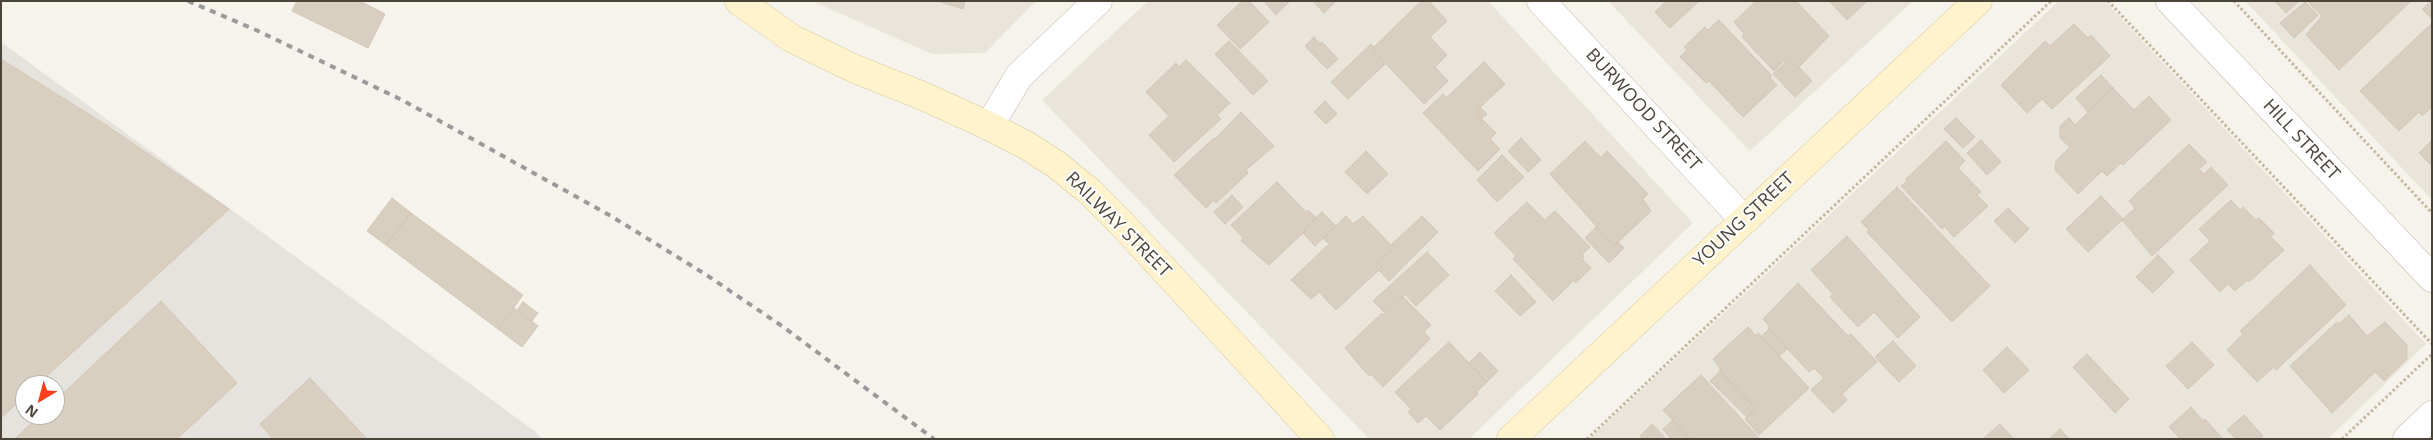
<!DOCTYPE html>
<html>
<head>
<meta charset="utf-8">
<style>
  body { margin:0 }
  #map { position:relative; width:2433px; height:440px; overflow:hidden; background:#f6f3ec; font-family:"Open Sans",sans-serif }
  canvas { display:block }
  .frame { position:absolute; inset:0; border:2px solid #4b4439; pointer-events:none }
  .north { position:absolute; left:15px; top:375px; width:50px; height:50px; box-sizing:border-box; background:#fff; border:1px solid #b7b4b0; border-radius:50%; rotate:217deg; font-size:14px; font-weight:700; line-height:20px; text-align:center; color:#4b4439 }
  .north::after { content:''; display:block; margin:auto; width:18px; height:22px; background:#fc3f1d; clip-path:polygon(50% 0,100% 100%,50% 72%,0 100%) }
</style>
</head>
<body>
<div id="map">
<canvas width="2433" height="440"></canvas>
<div class="frame"></div>
<div class="north">N</div>
</div>
<script>
const g = document.querySelector('canvas').getContext('2d');
g.lineJoin = 'round';
function fillPath(path, color) { g.fillStyle = color; g.fill(path, 'evenodd'); }
const toPath = rows => new Path2D(rows.map(r => 'M' + r).join(''));
function stroke(path, color, width, dash) { g.strokeStyle = color; g.lineWidth = width; g.lineCap = dash ? 'butt' : 'round'; g.setLineDash(dash || []); g.stroke(path); }
function label(font, color, halo, rows, align = 'center') {
  g.font = font + ' "Open Sans",sans-serif'; g.lineWidth = 4; g.setLineDash([]); g.textBaseline = 'middle'; g.strokeStyle = halo; g.fillStyle = color; for (const [text, x, y, turn = 0] of rows) {
    g.save(); g.translate(x, y); g.rotate((+turn || 0) * Math.PI / 180); g.textAlign = isNaN(turn) ? turn : align; if (halo) g.strokeText(text, 0, 0); g.fillText(text, 0, 0); g.restore();
  }
}
const residential = toPath([
  [812,1,1036,1,985,53,932,54],
  [1148,1,1488,1,1693,223,1469,439,1369,439,1042,100],
  [1608,1,1913,1,1750,151],
  [2059,1,2105,1,2426,344,2328,439,1589,439],
  [2245,1,2432,1,2432,200]
]);
const industrial = toPath([
  [1,42,536,432,542,439,1,439],
  [25,385,55,385,55,415,25,415]
]);
const building = toPath([
  [297,1,360,1,385,14,368,48,292,11,297,1],
  [938,1,965,1,963,9,938,1],
  [1242,1,1249,1,1269,22,1240,49,1217,25,1242,1],
  [1264,1,1290,1,1276,15,1264,1],
  [1313,1,1336,1,1324,13,1313,1],
  [1421,1,1429,1,1447,21,1430,37,1447,55,1435,67,1448,81,1424,104,1372,49,1421,1],
  [1666,1,1697,1,1698,2,1670,28,1655,12,1666,1],
  [1756,1,1796,1,1829,36,1797,69,1788,60,1786,62,1784,61,1774,71,1742,37,1744,34,1734,22,1756,1],
  [1829,1,1867,1,1847,20,1829,1],
  [2275,1,2299,1,2286,13,2275,1],
  [2310,1,2411,1,2339,70,2306,35,2322,16,2309,3,2310,1],
  [2432,1,2432,19,2422,9,2432,1],
  [2305,2,2318,15,2294,38,2280,23,2305,2],
  [1719,20,1772,76,1770,78,1777,85,1743,117,1709,81,1706,83,1680,57,1687,50,1684,47,1705,27,1708,30,1719,20],
  [2432,23,2432,107,2422,116,2419,112,2399,131,2360,91,2432,23],
  [2074,24,2088,38,2091,35,2110,56,2052,109,2042,99,2027,113,2001,85,2045,41,2050,46,2074,24],
  [1314,37,1320,44,1322,42,1338,59,1327,69,1305,46,1314,37],
  [1229,41,1268,81,1253,95,1215,54,1229,41],
  [1371,44,1374,47,1372,49,1385,64,1348,99,1331,82,1371,44],
  [1,59,106,125,229,209,37,385,25,385,25,396,1,418,1,59],
  [1186,60,1230,103,1217,115,1221,119,1174,162,1149,135,1169,116,1146,92,1176,63,1179,67,1186,60],
  [1788,60,1797,69,1799,67,1812,81,1795,97,1773,74,1788,60],
  [1484,62,1505,84,1475,112,1496,133,1490,139,1500,149,1478,171,1423,113,1443,94,1446,98,1484,62],
  [2101,75,2113,88,2088,112,2076,98,2101,75],
  [2113,88,2134,110,2149,96,2171,120,2123,165,2121,163,2107,176,2102,171,2078,194,2055,170,2056,161,2070,147,2060,138,2060,126,2069,118,2075,125,2113,88],
  [1325,101,1337,114,1326,124,1314,112,1325,101],
  [1480,107,1487,114,1482,118,1475,112,1480,107],
  [1241,112,1274,146,1246,170,1248,173,1216,203,1214,200,1206,208,1174,175,1214,138,1215,139,1241,112],
  [1956,118,1975,137,1963,148,1944,129,1956,118],
  [1521,138,1541,160,1528,172,1508,151,1521,138],
  [1981,140,2001,162,1987,175,1967,153,1981,140],
  [2432,140,2432,166,2419,153,2432,140],
  [1585,141,1601,158,1607,151,1648,194,1643,199,1651,211,1614,246,1550,174,1585,141],
  [1946,141,1965,161,1958,168,1981,192,1977,195,1988,206,1954,237,1944,226,1942,229,1901,186,1907,181,1906,179,1946,141],
  [2189,144,2207,162,2199,169,2204,174,2211,167,2228,185,2152,256,2122,220,2135,208,2129,201,2189,144],
  [1366,151,1388,174,1367,194,1345,172,1366,151],
  [1502,155,1524,177,1497,202,1477,180,1502,155],
  [1277,182,1306,212,1308,210,1316,218,1304,229,1306,231,1303,233,1269,265,1241,241,1243,238,1231,225,1277,182],
  [1897,187,1990,286,1952,322,1867,232,1869,230,1861,222,1897,187],
  [1232,195,1243,207,1225,224,1214,212,1232,195],
  [2101,196,2123,219,2088,252,2066,229,2101,196],
  [392,198,411,213,386,245,367,231,392,198],
  [2231,200,2240,210,2243,207,2256,220,2259,218,2274,233,2271,237,2284,250,2249,282,2247,280,2235,291,2228,284,2220,292,2190,260,2210,241,2199,229,2231,200],
  [1527,202,1545,220,1555,211,1590,247,1582,255,1584,257,1582,259,1591,268,1576,283,1574,280,1553,301,1513,259,1516,256,1494,233,1527,202],
  [2008,208,2029,229,2015,243,1994,221,2008,208],
  [1322,212,1336,226,1315,246,1303,233,1306,231,1304,229,1322,212],
  [411,213,523,295,498,329,386,245,411,213],
  [1346,216,1353,224,1363,216,1394,248,1378,263,1382,267,1336,310,1319,292,1311,299,1291,280,1329,244,1323,238,1346,216],
  [1422,216,1438,232,1389,281,1379,270,1382,267,1378,263,1394,248,1391,245,1422,216],
  [1596,227,1614,246,1618,242,1624,248,1609,263,1585,238,1596,227],
  [1847,236,1920,317,1898,338,1874,312,1858,327,1830,297,1833,294,1811,270,1847,236],
  [1427,252,1449,275,1416,306,1405,294,1385,313,1373,301,1427,252],
  [2158,255,2174,272,2153,293,2136,277,2158,255],
  [2310,265,2346,305,2276,370,2274,367,2257,382,2227,350,2243,334,2240,331,2310,265],
  [1511,275,1536,302,1520,316,1495,291,1511,275],
  [1798,283,1848,336,1851,334,1877,362,1842,394,1847,400,1833,413,1811,390,1824,378,1814,368,1809,372,1768,328,1769,326,1763,319,1798,283],
  [1403,297,1431,325,1424,332,1430,339,1383,387,1371,374,1369,376,1345,348,1382,313,1384,315,1403,297],
  [161,301,237,383,177,439,15,439,40,415,55,415,55,401,161,301],
  [523,302,538,313,532,321,517,310,523,302],
  [514,308,538,326,522,347,498,329,514,308],
  [2349,315,2367,336,2385,322,2407,345,2407,359,2384,381,2375,372,2332,413,2290,366,2337,322,2339,324,2349,315],
  [1748,327,1756,336,1758,333,1809,388,1759,435,1745,419,1756,409,1720,371,1720,368,1713,359,1748,327],
  [1769,329,1787,349,1779,356,1761,337,1769,329],
  [1893,341,1916,366,1899,382,1875,357,1893,341],
  [1449,342,1487,382,1477,392,1478,394,1440,430,1426,416,1418,423,1408,412,1411,409,1395,392,1449,342],
  [2192,342,2214,365,2188,389,2166,366,2192,342],
  [2007,347,2029,370,2004,393,1983,370,2007,347],
  [1480,352,1498,371,1487,382,1469,363,1480,352],
  [2087,354,2129,399,2115,413,2073,367,2087,354],
  [1720,371,1756,409,1747,417,1710,381,1720,371],
  [1701,375,1760,439,1690,439,1663,410,1701,375],
  [310,378,367,439,273,439,260,424,310,378],
  [2191,407,2203,421,2205,419,2223,439,2177,439,2179,437,2169,427,2191,407],
  [2244,415,2263,436,2260,439,2236,439,2227,430,2244,415],
  [1673,420,1690,439,1671,439,1663,429,1673,420],
  [1652,424,1666,439,1643,439,1640,436,1652,424],
  [2000,424,2014,439,1983,439,2000,424],
  [2060,429,2069,439,2049,439,2060,429]
]);
const path = toPath([
  [2108,1,2432,344],
  [2234,1,2432,213],
  [1587,439,2051,1],
  [2342,439,2432,354]
]);
const street = toPath([
  [1541,1,1744,220],
  [2170,1,2432,278],
  [989,126,1019,76,1098,1],
  [2407,439,2432,415]
]);
const secondary = toPath([
  [739,1,791,38,855,69,923,96,989,126,1026,145,1057,165,1090,192,1122,224,1320,439],
  [1511,439,1978,1]
]);
const rail = toPath([
  [188,1,256,30,402,100,611,216,705,274,782,326,934,439]
]);
const streetNames = [
  ["BURWOOD STREET",1643,110,47],
  ["HILL STREET",2301,140,47],
  ["YOUNG STREET",1744,220,-43],
  ["RAILWAY STREET",1118,225,45]
];
fillPath(residential, '#eae5da');
fillPath(industrial, '#e6e2dd');
fillPath(building, '#d8cfc1');
stroke(building, '#d3c7b4', 1);
stroke(street, '#c2bbae', 29);
stroke(secondary, '#d6c79b', 29);
stroke(path, '#c4b79f', 3, [2.5, 2.5]);
stroke(street, '#fff', 28);
stroke(secondary, '#fff3cd', 28);
stroke(rail, '#9a9a9a', 4, [6, 6]);
label('18px', '#4b4439', '#fff', streetNames);
</script>
</body>
</html>
